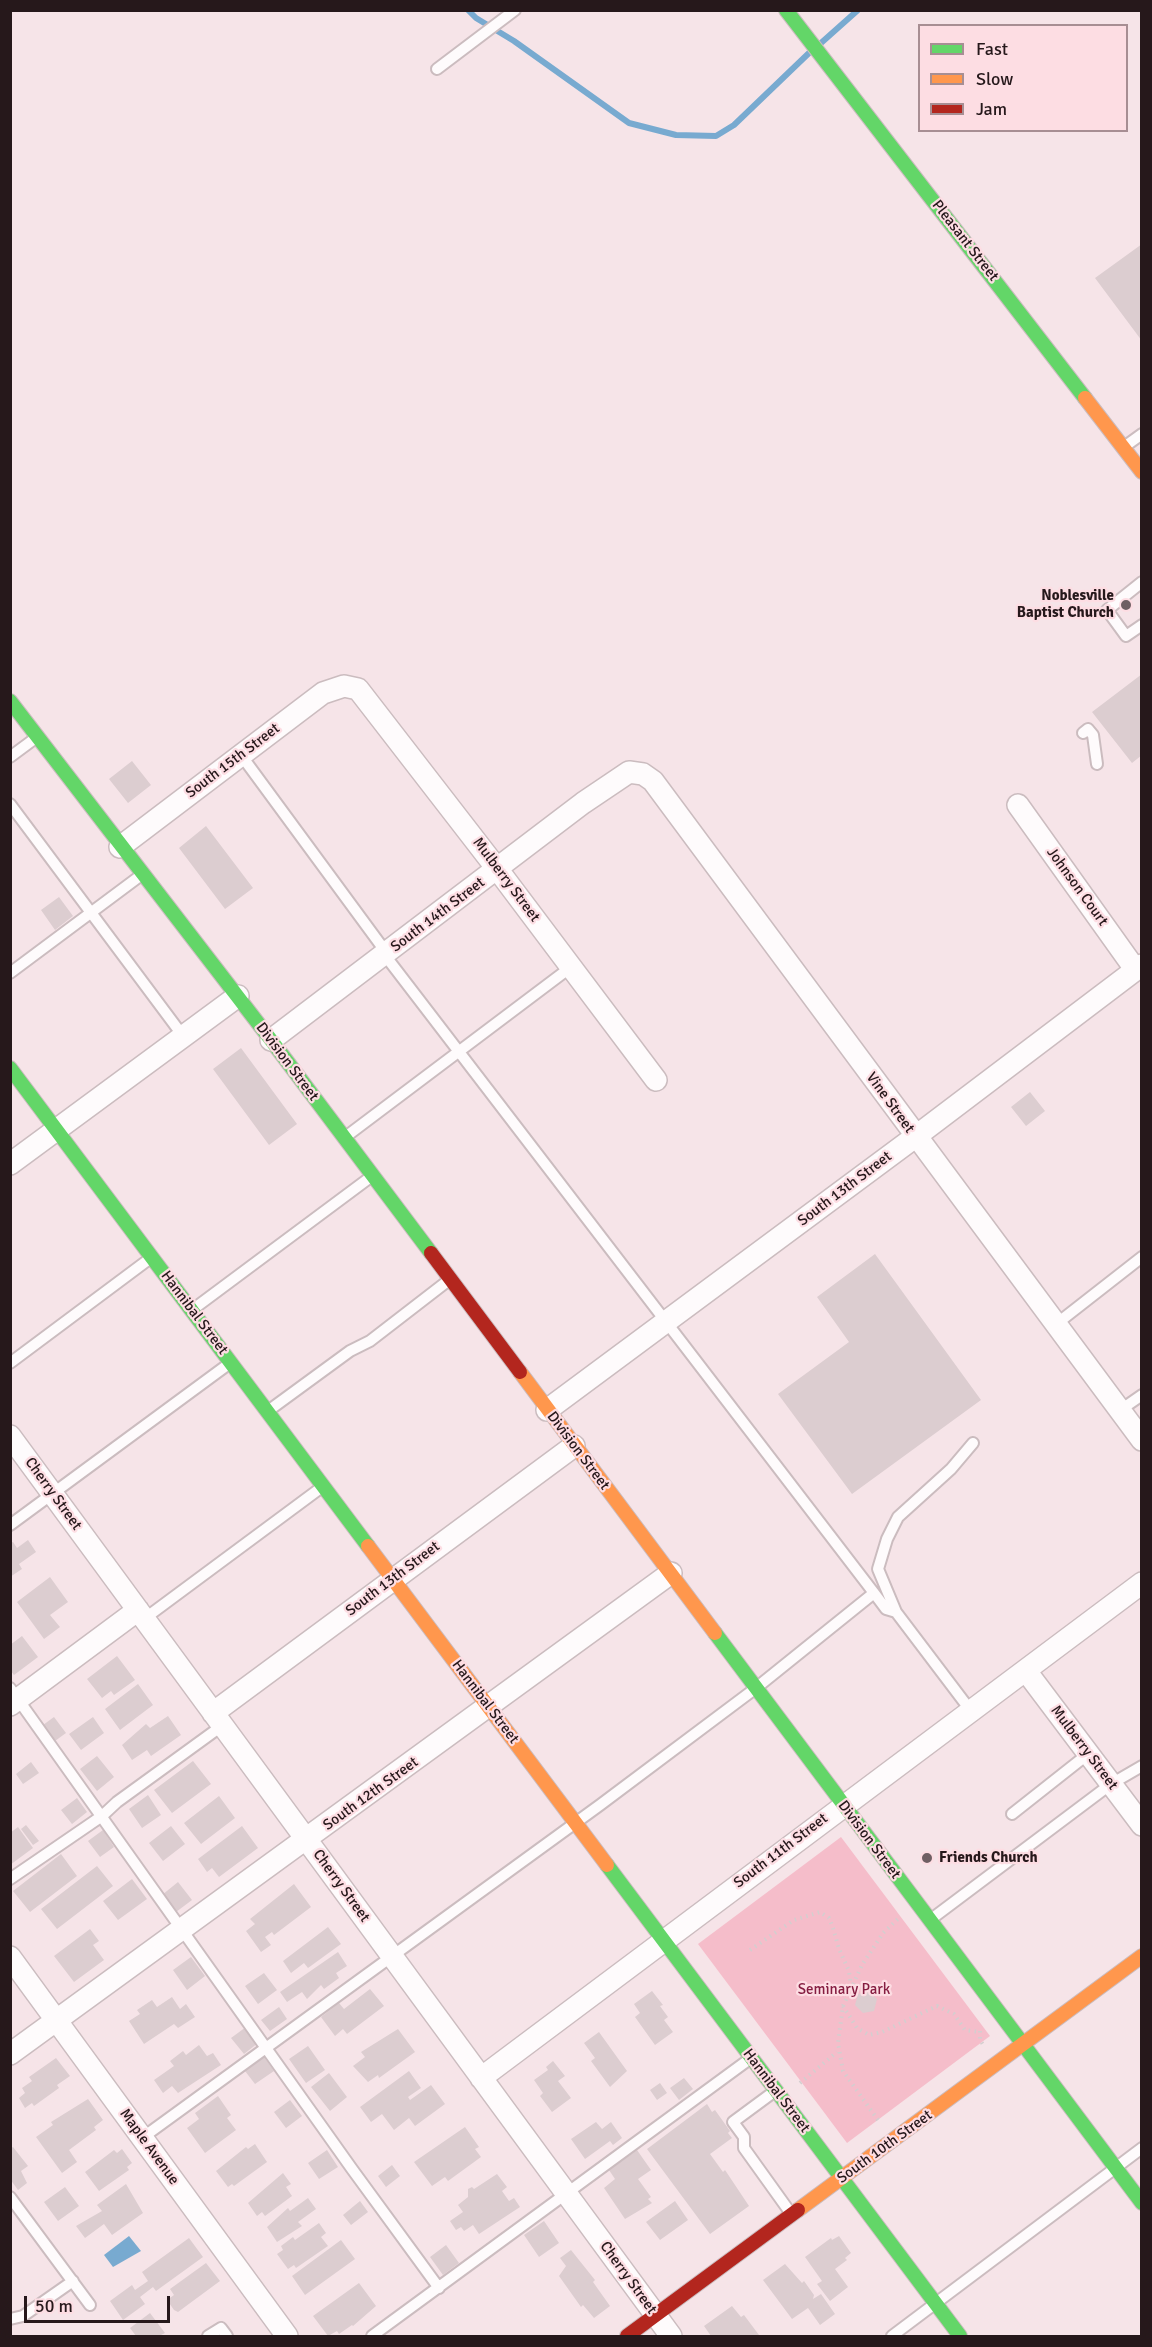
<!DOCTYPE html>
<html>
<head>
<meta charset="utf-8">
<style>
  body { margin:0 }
  #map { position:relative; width:1152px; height:2347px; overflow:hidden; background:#f6e4e8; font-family:Signika,sans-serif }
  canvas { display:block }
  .frame { position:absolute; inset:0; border:12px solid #26181b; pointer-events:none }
  .legend { position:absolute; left:918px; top:24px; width:210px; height:108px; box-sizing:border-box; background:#fddde3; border:2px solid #a78e93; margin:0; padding:8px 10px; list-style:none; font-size:18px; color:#26181b }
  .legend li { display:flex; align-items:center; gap:12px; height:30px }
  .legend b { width:30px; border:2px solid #a78e93 }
  .scale { position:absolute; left:24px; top:2296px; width:146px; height:27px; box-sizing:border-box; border:3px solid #26181b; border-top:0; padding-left:8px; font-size:18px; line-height:21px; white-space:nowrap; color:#26181b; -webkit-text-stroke:4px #fddde3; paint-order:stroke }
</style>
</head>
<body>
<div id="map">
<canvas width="1152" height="2347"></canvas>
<div class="frame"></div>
<ul class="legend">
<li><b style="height:8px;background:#63d668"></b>Fast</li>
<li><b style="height:8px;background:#ff974d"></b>Slow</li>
<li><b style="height:8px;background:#b3261e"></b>Jam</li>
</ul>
<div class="scale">50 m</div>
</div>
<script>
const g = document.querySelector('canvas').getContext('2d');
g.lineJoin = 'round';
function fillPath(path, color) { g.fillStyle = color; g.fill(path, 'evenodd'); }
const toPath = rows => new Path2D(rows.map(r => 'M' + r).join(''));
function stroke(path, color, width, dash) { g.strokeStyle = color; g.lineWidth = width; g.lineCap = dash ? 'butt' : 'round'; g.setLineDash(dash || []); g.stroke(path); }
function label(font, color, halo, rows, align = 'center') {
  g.font = font + ' Signika,sans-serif'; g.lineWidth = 4.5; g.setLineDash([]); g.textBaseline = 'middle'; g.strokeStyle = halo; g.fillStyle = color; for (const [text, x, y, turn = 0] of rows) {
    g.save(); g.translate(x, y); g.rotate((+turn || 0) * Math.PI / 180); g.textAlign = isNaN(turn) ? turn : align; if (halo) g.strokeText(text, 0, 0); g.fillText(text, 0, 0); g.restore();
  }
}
const green = toPath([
  [841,1837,990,2036,847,2143,698,1944]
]);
const water = toPath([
  [129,2236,141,2251,113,2267,104,2255]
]);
const stream = toPath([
  [468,10,476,18,514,41,629,123,676,135,716,136,734,125,809,53],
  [821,43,858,10]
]);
const building = toPath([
  [1142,244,1142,341,1095,278],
  [1142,674,1142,755,1132,763,1092,712],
  [132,761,151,785,128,803,109,779],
  [206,826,253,888,225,909,179,848],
  [59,897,73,916,55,930,41,910],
  [241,1048,297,1124,269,1145,213,1069],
  [1030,1092,1045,1111,1026,1126,1011,1107],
  [875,1254,981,1400,852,1494,778,1394,849,1342,817,1297],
  [28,1540,36,1552,19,1564,22,1569,10,1577,10,1543,13,1542,17,1548],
  [50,1577,68,1602,50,1615,60,1627,44,1639,17,1602],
  [22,1636,38,1657,14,1675,10,1670,10,1645],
  [117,1656,135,1680,114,1695,111,1691,102,1698,87,1679],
  [138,1684,153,1705,120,1730,105,1709],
  [168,1716,181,1735,151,1756,147,1750,132,1760,122,1745,146,1724,150,1728],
  [54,1717,66,1733,55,1741,43,1725],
  [93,1717,104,1733,81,1750,69,1734],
  [97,1756,114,1777,97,1791,80,1769],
  [193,1761,211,1784,172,1813,154,1790],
  [31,1762,39,1773,23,1784,16,1774],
  [148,1795,161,1815,142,1828,129,1809],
  [219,1796,235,1818,201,1844,184,1823],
  [77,1798,87,1812,72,1824,61,1810],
  [26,1825,39,1841,33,1845,21,1829],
  [171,1826,185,1844,163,1861,149,1843],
  [242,1826,258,1848,219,1877,212,1868,207,1872,198,1859],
  [18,1827,33,1848,10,1865,10,1833],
  [103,1830,114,1847,100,1857,88,1841],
  [61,1854,77,1876,30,1912,13,1891],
  [97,1866,113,1886,57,1929,41,1909],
  [132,1879,147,1899,118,1920,103,1901],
  [178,1882,192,1900,176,1912,162,1895],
  [294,1884,311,1907,274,1935,272,1932,265,1937,271,1945,261,1952,246,1931,255,1924,250,1919],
  [328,1927,341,1944,308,1968,304,1963,291,1973,283,1961],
  [90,1929,99,1941,93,1945,104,1960,74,1982,54,1956],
  [338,1952,347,1966,336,1973,339,1978,324,1989,321,1985,307,1999,302,1992,287,2002,280,1992],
  [191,1957,205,1976,187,1990,173,1970],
  [264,1973,277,1990,258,2004,245,1986],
  [370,1989,384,2006,347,2034,343,2029,335,2036,321,2017,339,2003,344,2009],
  [652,1991,663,2005,660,2006,668,2017,664,2020,673,2032,655,2045,635,2017,640,2013,634,2004],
  [869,1992,877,1999,874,2011,863,2013,855,2005,858,1994],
  [172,1997,180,2009,186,2004,195,2017,178,2028,174,2024,144,2044,129,2021,140,2014,137,2010,152,2000,157,2007],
  [279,2007,287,2019,270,2031,261,2020],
  [246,2027,258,2043,244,2054,231,2038],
  [398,2029,415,2052,379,2078,378,2075,368,2082,353,2066,365,2057,361,2052],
  [599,2032,627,2071,610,2087,591,2061,595,2058,584,2043],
  [199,2045,207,2056,213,2053,221,2065,178,2093,172,2086,163,2093,154,2080,174,2066,170,2061,183,2051,186,2055],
  [308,2046,325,2070,306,2083,289,2059],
  [264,2057,274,2071,255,2084,245,2071],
  [56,2058,70,2076,57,2085,59,2088,34,2106,32,2103,25,2108,19,2098,25,2093,22,2088,32,2081,29,2077],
  [553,2061,565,2076,558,2081,571,2098,552,2112,540,2096,543,2093,534,2080,548,2070,546,2067],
  [409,2071,421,2088,408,2097,410,2100,431,2085,445,2104,415,2126,409,2118,394,2130,382,2114,371,2122,360,2107],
  [329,2073,347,2097,330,2111,311,2087],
  [684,2078,693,2089,679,2100,670,2088],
  [660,2083,667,2093,657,2100,650,2090],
  [218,2096,231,2115,227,2118,236,2130,205,2153,187,2128,199,2119,195,2113],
  [88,2099,103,2120,94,2127,96,2130,69,2150,77,2162,62,2173,36,2137,53,2125,51,2122],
  [290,2100,302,2116,286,2128,274,2112],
  [707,2104,712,2112,715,2110,730,2131,728,2133,732,2138,710,2154,723,2172,725,2170,749,2206,710,2234,647,2149],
  [596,2122,602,2129,611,2122,622,2138,613,2145,610,2141,585,2159,571,2139],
  [465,2127,479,2147,475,2149,481,2157,448,2181,445,2177,432,2186,414,2162],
  [255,2144,267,2162,234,2186,232,2184,228,2187,216,2171,246,2147,248,2149],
  [13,2147,28,2166,21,2171,27,2183,18,2190,10,2179,10,2149],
  [122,2149,132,2163,127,2167,129,2170,99,2191,85,2172,114,2150,117,2153],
  [327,2150,338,2167,319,2179,308,2163],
  [637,2150,651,2170,638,2179,651,2197,648,2199,652,2203,625,2219,604,2188,615,2179,609,2170],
  [392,2165,400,2176,386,2187,378,2176],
  [283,2173,291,2184,286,2187,292,2196,265,2216,262,2212,257,2216,248,2203],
  [497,2174,507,2187,502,2191,509,2201,514,2198,520,2207,479,2234,473,2225,464,2231,461,2227,456,2230,450,2221,463,2212,458,2205,468,2197,468,2189,472,2187,474,2189],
  [126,2184,143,2213,112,2235,104,2224,85,2238,76,2226,102,2211,97,2205],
  [65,2187,79,2206,58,2221,44,2202],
  [308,2198,316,2209,298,2222,302,2226,277,2242,267,2227,288,2208,290,2211],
  [360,2201,368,2212,351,2225,343,2215],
  [675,2201,688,2220,660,2240,646,2222],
  [544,2221,559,2243,539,2257,524,2235],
  [319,2223,326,2233,321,2237,328,2246,296,2268,294,2265,288,2269,277,2254,283,2250,281,2246,293,2237,295,2240],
  [839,2236,851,2253,845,2258,847,2260,835,2269,848,2287,830,2301,817,2284,822,2281,805,2257,831,2238,832,2240],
  [189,2238,203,2257,156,2291,153,2287,140,2297,145,2304,123,2320,110,2301,132,2285,135,2290,148,2281,142,2272],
  [341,2240,355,2259,305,2295,292,2276],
  [446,2245,459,2263,443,2275,430,2257],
  [571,2250,595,2280,593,2282,610,2306,594,2318,583,2305,581,2307,559,2276,566,2266,560,2258],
  [206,2263,220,2281,178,2312,174,2310,167,2300,174,2295,170,2289],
  [785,2264,802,2283,804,2281,814,2295,813,2299,821,2294,835,2314,820,2325,808,2308,792,2319,763,2280],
  [359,2283,376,2306,353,2326,352,2325,339,2334,337,2331,328,2336,313,2316],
  [732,2306,741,2317,744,2315,759,2335,711,2336,704,2326],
  [150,2313,165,2333,159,2336,136,2336,130,2328]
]);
const path = toPath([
  [750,1950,794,1920,820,1912,829,1918,833,1928,839,1949,849,1971,851,1987],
  [843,2006,857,2028,869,2035,882,2032,937,2006,954,2014,965,2030,980,2032],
  [980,2031,980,2040,984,2046],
  [800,2083,837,2052],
  [878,2120,843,2071,838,2043,843,2006,862,1965,883,1933,900,1917]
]);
const lane = toPath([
  [437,69,515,10],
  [1124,447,1142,434],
  [1142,582,1107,610,1126,636,1142,625],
  [1083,733,1088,729,1093,735,1097,764],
  [241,755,380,944,384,954,874,1593,886,1609,896,1612,971,1711],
  [10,757,37,737],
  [10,804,183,1036],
  [10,973,140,876],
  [344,1138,571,967],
  [192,1310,372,1176],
  [1055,1325,1142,1257],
  [10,1363,152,1257],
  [268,1411,350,1351,370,1341,449,1280],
  [1119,1411,1142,1395],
  [10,1525,230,1363],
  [896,1612,878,1569,887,1539,898,1517,951,1469,973,1443],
  [144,1619,322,1487],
  [10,1688,352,2169,439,2288],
  [1012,1814,1088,1754],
  [10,1879,102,1816,117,1802,223,1725],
  [930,1920,1111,1784,1142,1766],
  [775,2091,733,2122,744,2137,744,2148,792,2215],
  [142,2138,600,1805,756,1688,874,1593],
  [10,2197,90,2305],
  [10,2319,23,2316,73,2281],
  [208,2336,221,2328,227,2336],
  [372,2336,751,2058],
  [892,2336,1142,2148]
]);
const street = toPath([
  [1018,805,1135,969],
  [120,847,323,693,344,686,358,689,498,870,656,1080],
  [271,1040,583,803,629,772,643,774,653,781,1142,1440],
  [10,1164,238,996],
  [547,1410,915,1137,1142,965],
  [10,1436,671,2336],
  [1026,1671,1142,1825],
  [10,1705,138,1610],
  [213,1713,574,1446],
  [10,1957,287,2336],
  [10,2054,671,1573],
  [481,2078,1142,1583]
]);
const fast = toPath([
  [786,10,1085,398],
  [10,701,271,1040,431,1253],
  [10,1068,368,1546],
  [715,1633,1142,2203],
  [607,1865,960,2336]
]);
const slow = toPath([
  [1085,398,1142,472],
  [520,1372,715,1633],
  [368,1546,607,1865],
  [798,2210,1142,1956]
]);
const jam = toPath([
  [431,1253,520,1372],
  [627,2336,798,2210]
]);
const markers = [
  [1126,605,6,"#6f5f63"],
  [927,1858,6,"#6f5f63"]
];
const streetNames = [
  ["Pleasant Street",965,241,52],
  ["South 15th Street",233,761,-37],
  ["Mulberry Street",506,880,53],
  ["Johnson Court",1077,887,54],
  ["South 14th Street",438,915,-37],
  ["Division Street",287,1062,53],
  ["Vine Street",890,1103,54],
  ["South 13th Street",845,1189,-37],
  ["Hannibal Street",194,1313,53],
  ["Division Street",578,1451,53],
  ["Cherry Street",53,1494,54],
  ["South 13th Street",393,1579,-37],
  ["Hannibal Street",485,1702,53],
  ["Mulberry Street",1084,1748,53],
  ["South 12th Street",371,1794,-36],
  ["Division Street",869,1840,53],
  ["South 11th Street",781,1851,-37],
  ["Cherry Street",341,1886,54],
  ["Hannibal Street",776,2091,53],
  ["Maple Avenue",149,2147,54],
  ["South 10th Street",885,2147,-36],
  ["Cherry Street",628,2278,54]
];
const poiNames = [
  ["Noblesville",1114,596],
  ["Baptist Church",1114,613],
  ["Friends Church",939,1858,"left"]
];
const parkNames = [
  ["Seminary Park",844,1990]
];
fillPath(green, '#f5bdca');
fillPath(water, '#78aad0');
stroke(stream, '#78aad0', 6);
fillPath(building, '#dccdd0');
stroke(lane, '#cbbcbf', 14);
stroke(street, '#cbbcbf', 24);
stroke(fast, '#cbbcbf', 16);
stroke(slow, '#cbbcbf', 16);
stroke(jam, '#cbbcbf', 16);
stroke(path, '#d4cecf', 4, [1.5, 4.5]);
stroke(lane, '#fefbfc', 10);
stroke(street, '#fefbfc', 21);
stroke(fast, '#63d668', 14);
stroke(slow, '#ff974d', 14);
stroke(jam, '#b3261e', 14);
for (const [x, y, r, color] of markers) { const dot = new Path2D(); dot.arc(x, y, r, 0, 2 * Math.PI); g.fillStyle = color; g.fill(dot); stroke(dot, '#fddde3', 2); }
label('15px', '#26181b', '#fddde3', streetNames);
label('bold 15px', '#26181b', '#fddde3', poiNames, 'right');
label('15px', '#851d41', '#fddde3', parkNames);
</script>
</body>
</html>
